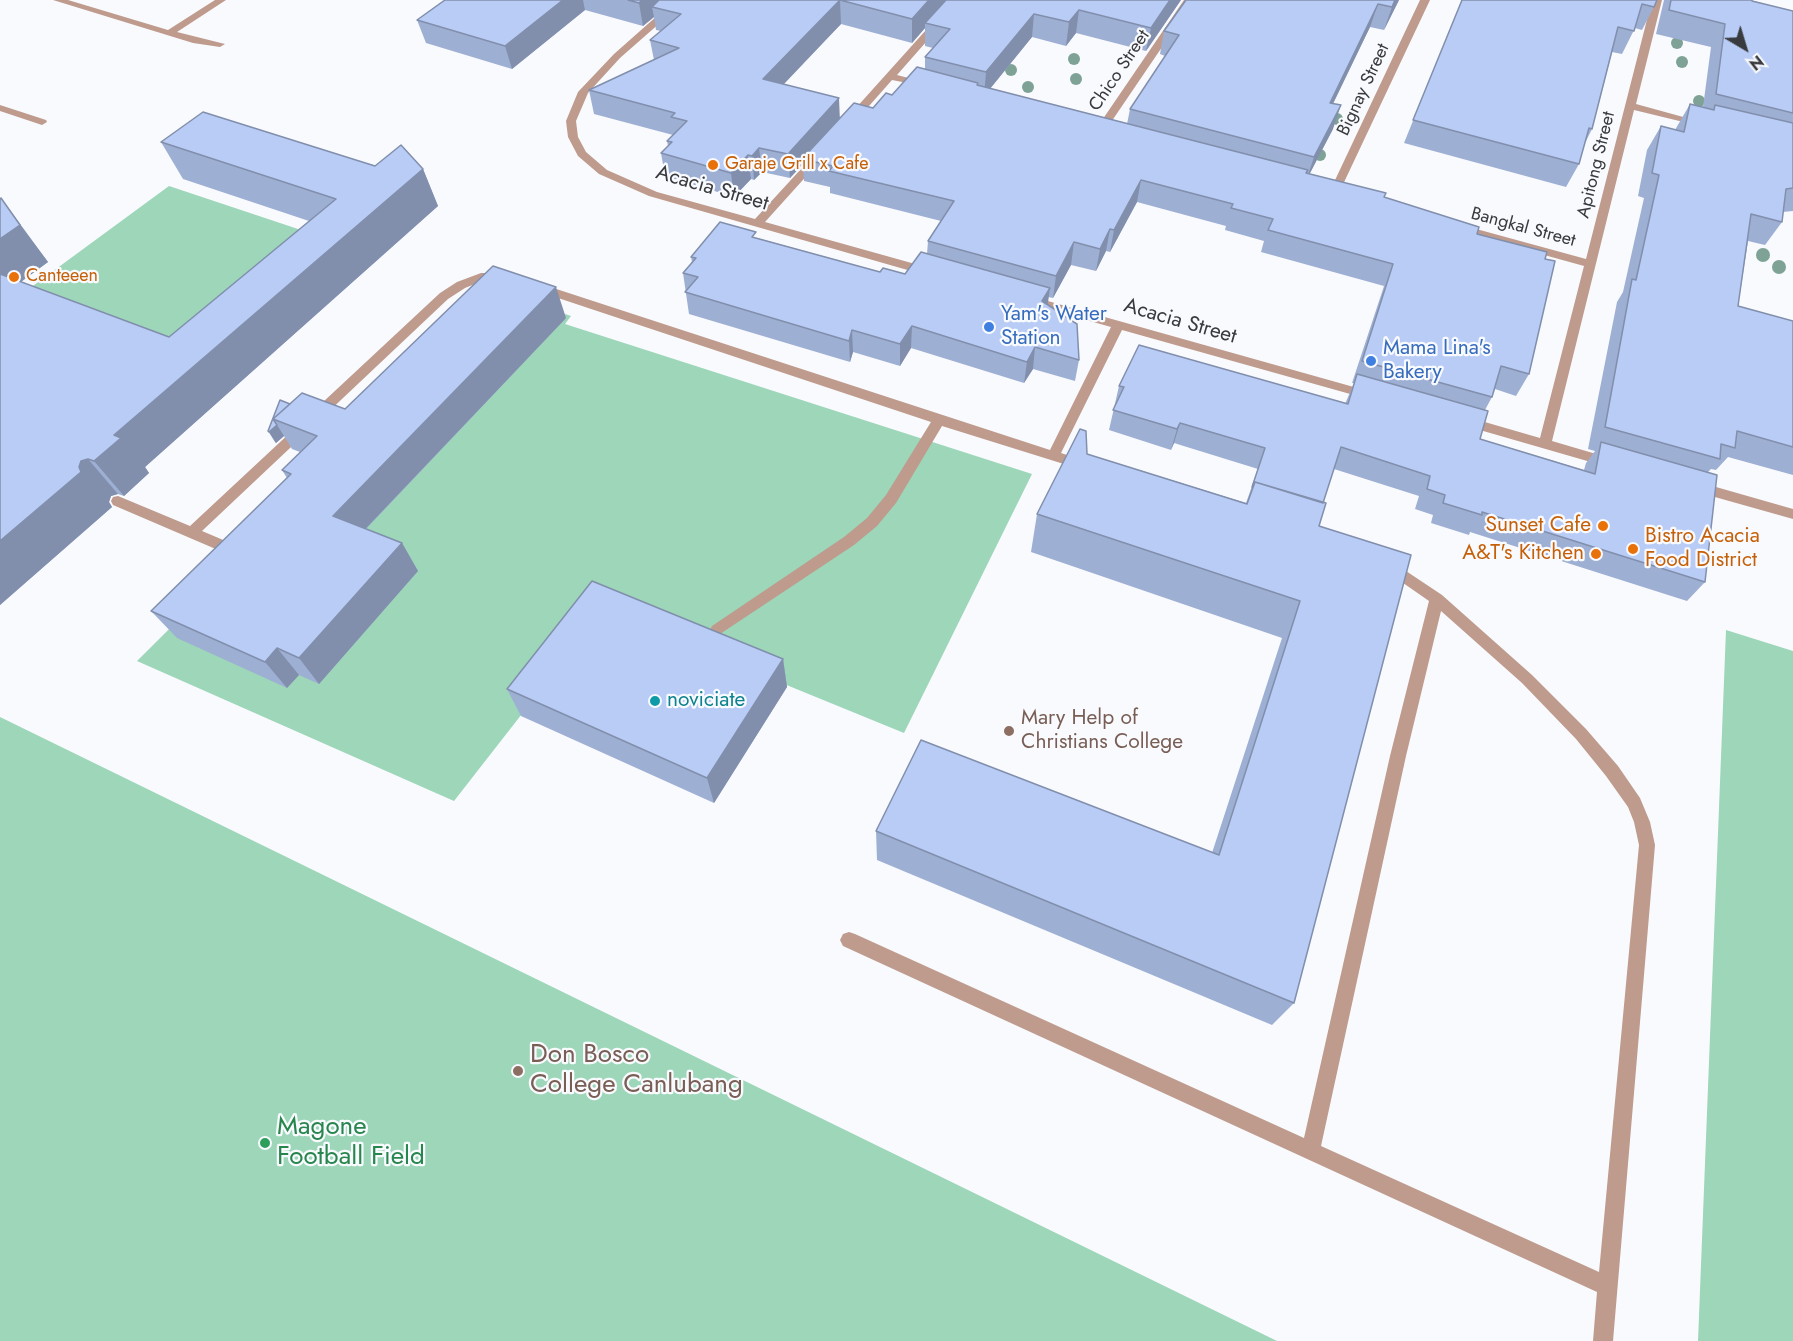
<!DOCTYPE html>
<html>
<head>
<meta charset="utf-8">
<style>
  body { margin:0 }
  #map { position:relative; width:1793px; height:1341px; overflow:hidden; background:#f9fafe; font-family:Jost,sans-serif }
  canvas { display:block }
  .north { position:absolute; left:1715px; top:18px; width:60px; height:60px; -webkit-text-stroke:4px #f9fafe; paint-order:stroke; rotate:142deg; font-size:16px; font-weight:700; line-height:24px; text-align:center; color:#383a3d }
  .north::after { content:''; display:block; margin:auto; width:21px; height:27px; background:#383a3d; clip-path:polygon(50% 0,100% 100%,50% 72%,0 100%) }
</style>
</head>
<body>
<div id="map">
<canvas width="1793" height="1341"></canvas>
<div class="north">N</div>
</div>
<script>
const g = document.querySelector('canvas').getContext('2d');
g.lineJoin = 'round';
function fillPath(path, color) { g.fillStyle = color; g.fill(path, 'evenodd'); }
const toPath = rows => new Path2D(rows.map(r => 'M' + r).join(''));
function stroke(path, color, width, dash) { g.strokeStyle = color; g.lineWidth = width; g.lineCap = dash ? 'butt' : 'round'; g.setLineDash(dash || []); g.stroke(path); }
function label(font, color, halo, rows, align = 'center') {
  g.font = font + ' Jost,sans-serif'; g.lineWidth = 4.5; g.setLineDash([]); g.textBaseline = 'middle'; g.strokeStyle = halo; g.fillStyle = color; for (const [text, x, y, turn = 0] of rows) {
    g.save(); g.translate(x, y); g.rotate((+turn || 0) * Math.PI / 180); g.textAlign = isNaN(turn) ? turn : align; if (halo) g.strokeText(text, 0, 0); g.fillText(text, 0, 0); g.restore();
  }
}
const green = toPath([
  [169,186,340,243,206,359,26,291],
  [506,294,571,316,565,324,1032,474,904,733,603,610,454,801,137,661],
  [1726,630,1793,651,1793,1341,1698,1341],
  [0,717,1277,1341,0,1341]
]);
const minor = toPath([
  [53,0,68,0,168,30,215,0,226,0,177,32,225,44,220,47,193,43,53,0],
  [675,0,686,0,620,58,588,93,576,121,578,137,586,152,607,170,657,192,755,219,812,157,820,157,820,161,765,222,933,269,933,275,925,275,649,196,599,174,578,156,568,137,566,121,578,92,614,54,675,0],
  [953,0,963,0,897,75,928,83,928,87,892,80,854,123,846,123,846,119,953,0],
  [1184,0,1194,0,1103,134,1095,134,1094,132,1184,0],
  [1420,0,1430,0,1338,195,1337,197,1329,197,1328,195,1420,0],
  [1652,0,1662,0,1636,104,1705,123,1700,126,1634,110,1552,441,1613,459,1615,462,1613,465,1608,467,1459,424,1458,421,1459,418,1464,416,1540,438,1584,266,1454,230,1452,228,1458,224,1586,259,1652,0],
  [0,105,46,120,47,122,42,125,0,111,0,105],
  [481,273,501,273,507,277,501,281,482,281,465,288,448,299,202,531,235,545,237,549,235,553,225,553,113,505,111,501,113,497,118,496,190,526,440,293,457,282,481,273],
  [541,284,1050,450,1111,327,1026,303,1026,297,1030,296,1368,391,1374,395,1368,399,1122,330,1061,453,1088,462,1090,465,1088,468,1083,470,942,426,896,503,877,526,854,545,717,636,712,634,710,630,712,626,844,537,867,518,886,495,931,422,537,291,537,285,541,284],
  [1695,481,1793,509,1793,519,1690,490,1688,486,1695,481],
  [1388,559,1442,595,1532,675,1586,729,1618,766,1640,798,1650,822,1655,845,1613,1341,1593,1341,1597,1292,843,946,840,940,843,934,849,932,855,934,1304,1138,1390,756,1429,601,1383,569,1381,565,1383,561,1388,559],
  [1441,611,1522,683,1576,739,1606,776,1628,807,1634,822,1639,845,1599,1272,1321,1146,1406,756,1441,611]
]);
const trees = [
  [1677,43,6],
  [1074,59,6],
  [1682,62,6],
  [1011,70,6],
  [1076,79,6],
  [1028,87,6],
  [1699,101,6],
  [1337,119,6],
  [1320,155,6],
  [1763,255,7],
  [1779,267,7]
];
const wall = toPath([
  [445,0,1181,0,1146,51,1076,33,1066,46,1032,37,990,89,1127,124,1130,109,1165,56,1160,54,1164,31,1399,0,1384,30,1370,27,1333,104,1333,129,1309,174,1384,197,1477,234,1545,259,1529,374,1516,396,1495,389,1492,397,1485,410,1480,439,1584,470,1586,463,1595,451,1588,449,1617,302,1623,292,1644,198,1638,196,1647,150,1661,126,1675,130,1690,104,1703,107,1711,47,1656,34,1664,0,1752,0,1752,1,1793,11,1793,211,1783,212,1782,222,1765,245,1748,241,1738,306,1793,321,1793,475,1728,457,1716,470,1711,469,1708,472,1705,582,1687,601,1470,532,1469,535,1431,523,1433,515,1415,509,1419,496,1334,469,1323,503,1319,526,1294,1003,1272,1025,877,860,876,831,1212,853,1282,638,1031,552,1037,514,1087,454,1246,503,1258,469,1174,443,1171,450,1109,430,1119,386,1345,404,1354,383,1352,383,1384,286,1261,252,1264,241,1225,230,1226,226,1137,202,1110,252,1106,251,1096,271,1071,265,1053,298,1048,297,1047,304,1079,360,1075,381,1033,369,1024,383,911,348,900,366,853,352,850,362,689,314,683,273,692,262,691,257,757,238,880,272,905,274,927,254,928,241,941,221,830,193,830,187,804,181,803,164,790,178,762,172,754,180,751,179,734,197,665,176,661,153,668,146,667,141,673,135,594,114,589,90,654,60,650,40,661,31,656,30,654,17,643,26,585,10,512,69,426,43,417,20],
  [841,24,912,43,925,28,925,46,933,48,925,57,925,69,892,95,873,108,840,117,783,84],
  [1462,0,1657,0,1654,7,1642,30,1635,28,1622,54,1612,52,1592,129,1585,143,1579,164,1566,187,1404,143],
  [161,142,375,166,423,169,438,206,145,467,149,473,124,496,118,494,111,496,109,502,112,507,0,605,0,199,48,262,21,282,169,337,309,221,183,179],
  [566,318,366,529,402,543,418,571,319,684,299,675,287,688,177,638,151,611,287,478,282,470,300,452,292,449,284,436,276,443,275,442,268,431,280,400,290,404,345,409],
  [783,659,787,687,714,803,521,716,507,689]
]);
const shadedWall = toPath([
  [563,0,583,0,585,10,512,69,505,46],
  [642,0,673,0,652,7,654,17,643,26,639,3],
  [840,0,841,24,766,103,763,79],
  [929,0,950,0,925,23,925,28,912,43,912,19],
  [1170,0,1181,0,1146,51,1151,28],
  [1395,0,1399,0,1384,30,1392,7],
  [1378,4,1370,27,1322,126,1330,103],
  [1079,10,1076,33,1066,46,1069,22],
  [1034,14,1032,37,984,96,986,72],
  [839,98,840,122,802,159,803,164,790,178,788,154],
  [1341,105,1333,129,1306,181,1314,157],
  [759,148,762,172,754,180,752,156],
  [748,155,751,179,734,197,731,173],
  [423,169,438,206,145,467,149,473,124,496,94,461,114,435],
  [1141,180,1137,202,1110,252,1114,230],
  [1,198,48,262,0,297,0,239],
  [1110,229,1106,251,1096,271,1100,249],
  [1074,242,1071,265,1053,298,1056,276],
  [556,287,566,318,351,544,333,516],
  [1050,288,1047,310,1042,301],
  [912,326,911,348,900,366,900,344],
  [852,330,853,352,850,362,849,341],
  [1035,347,1033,369,1024,383,1027,362],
  [1180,423,1174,443,1171,450,1177,429],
  [277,425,284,436,276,443,269,432],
  [88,459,118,494,111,496,109,502,112,507,0,605,0,541,81,461],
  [402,543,418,571,319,684,299,658],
  [277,648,299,675,287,688,265,662],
  [783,659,787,687,714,803,707,778]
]);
const building = toPath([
  [445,0,563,0,505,46,417,20,445,0],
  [628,0,642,0,639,3,628,0],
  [659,0,929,0,912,19,840,0,763,79,839,98,788,154,759,148,752,156,748,155,731,173,661,153,672,142,667,141,687,121,671,117,675,113,589,90,679,48,650,40,681,14,652,7,659,0],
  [946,0,1170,0,1151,28,1079,10,1069,22,1034,14,986,72,925,57,950,29,925,23,946,0],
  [1186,0,1395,0,1392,7,1378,4,1330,103,1341,105,1314,157,1130,109,1179,35,1164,31,1186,0],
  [1462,0,1657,0,1654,7,1642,4,1634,31,1618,27,1592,129,1589,128,1579,164,1413,120,1462,0],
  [1671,0,1752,0,1752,1,1793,11,1793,113,1716,94,1725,24,1669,10,1671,0],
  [917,67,978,83,977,85,1308,170,1306,173,1386,193,1384,197,1479,227,1477,234,1547,252,1545,259,1555,261,1529,374,1501,366,1492,397,1362,361,1393,264,1268,230,1273,219,1231,208,1233,204,1141,180,1114,230,1110,229,1100,249,1074,242,1056,276,928,241,954,201,829,171,833,166,802,159,854,103,873,108,886,93,892,95,917,67],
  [1690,104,1714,110,1715,105,1793,123,1793,188,1786,189,1782,222,1751,214,1738,306,1793,321,1793,447,1737,431,1735,448,1721,444,1720,459,1605,427,1632,279,1636,280,1659,175,1652,173,1661,126,1684,132,1690,104],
  [203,112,375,166,401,145,423,169,114,435,121,438,94,461,88,459,81,461,79,467,81,472,0,541,0,274,169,337,336,199,161,142,203,112],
  [1,198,20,225,0,239,0,199,1,198],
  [720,222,756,232,752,237,880,272,883,268,905,274,921,252,1050,288,1042,301,1077,324,1079,360,1035,347,1027,362,912,326,900,344,852,330,849,341,685,292,698,277,683,273,696,258,691,257,720,222],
  [493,266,556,287,333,516,402,543,299,658,277,648,265,662,151,611,291,474,282,470,317,436,273,419,302,393,345,409,493,266],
  [1139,345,1348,404,1357,374,1488,411,1480,439,1595,474,1601,442,1717,475,1705,582,1482,512,1482,515,1443,503,1445,495,1427,489,1430,476,1341,447,1323,503,1255,482,1252,487,1265,448,1180,423,1177,429,1113,410,1124,387,1119,386,1139,345],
  [280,400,290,404,273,419,277,425,269,432,268,431,280,400],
  [1080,429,1086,431,1087,454,1247,504,1255,482,1326,503,1319,526,1411,555,1294,1003,876,831,921,740,1219,855,1300,601,1037,514,1080,429],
  [592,581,783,659,707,778,507,689,592,581]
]);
const markers = [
  [713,165,6,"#e8710a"],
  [14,277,6,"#e8710a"],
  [989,327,6,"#3f7fe0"],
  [1371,361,6,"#3f7fe0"],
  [1603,526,6,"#e8710a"],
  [1633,549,6,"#e8710a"],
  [1596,554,6,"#e8710a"],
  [655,701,6,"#0f9aa8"],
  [1009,731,6,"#8d6e63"],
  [518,1071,6,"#8d6e63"],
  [265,1143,6,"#2e9e5b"]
];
const farStreetnames = [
  ["Chico Street",1120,71,-56],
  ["Bignay Street",1364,90,-65],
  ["Apitong Street",1597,165,-76],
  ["Bangkal Street",1523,228,15]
];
const farFoodnames = [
  ["Garaje Grill x Cafe",725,165],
  ["Canteeen",26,277]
];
const streetNames = [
  ["Acacia Street",712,189,16],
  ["Acacia Street",1180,322,16]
];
const shopNames = [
  ["Yam's Water",1001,315],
  ["Station",1001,339],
  ["Mama Lina's",1383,349],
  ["Bakery",1383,373]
];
const foodNames = [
  ["Sunset Cafe",1591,526],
  ["Bistro Acacia",1645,537,"left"],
  ["Food District",1645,561,"left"],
  ["A&T's Kitchen",1584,554]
];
const cultureNames = [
  ["noviciate",667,701]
];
const educationNames = [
  ["Mary Help of",1021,719],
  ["Christians College",1021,743]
];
const nearEducationnames = [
  ["Don Bosco",530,1056],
  ["College Canlubang",530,1086]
];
const nearLeisurenames = [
  ["Magone",277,1128],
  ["Football Field",277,1158]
];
fillPath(green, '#9dd6b8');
fillPath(minor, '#be9b8d');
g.fillStyle = '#7ea295';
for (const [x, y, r] of trees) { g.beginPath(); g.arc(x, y, r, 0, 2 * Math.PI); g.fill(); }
fillPath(wall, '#9eafd4');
fillPath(shadedWall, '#818fac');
fillPath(building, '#b8ccf6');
stroke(building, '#818fac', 1.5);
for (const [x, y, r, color] of markers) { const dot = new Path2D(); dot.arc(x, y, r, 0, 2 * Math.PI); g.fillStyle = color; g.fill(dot); stroke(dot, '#f9fafe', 2); }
label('18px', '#383a3d', '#f9fafe', farStreetnames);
label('18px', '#c56008', '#f9fafe', farFoodnames, 'left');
label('21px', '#383a3d', '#f9fafe', streetNames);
label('21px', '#366cbe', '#f9fafe', shopNames, 'left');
label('21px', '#c56008', '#f9fafe', foodNames, 'right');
label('21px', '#0d838f', '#f9fafe', cultureNames, 'left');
label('21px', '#785e54', '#f9fafe', educationNames, 'left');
label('26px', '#785e54', '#f9fafe', nearEducationnames, 'left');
label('26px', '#27864d', '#f9fafe', nearLeisurenames, 'left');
</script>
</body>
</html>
